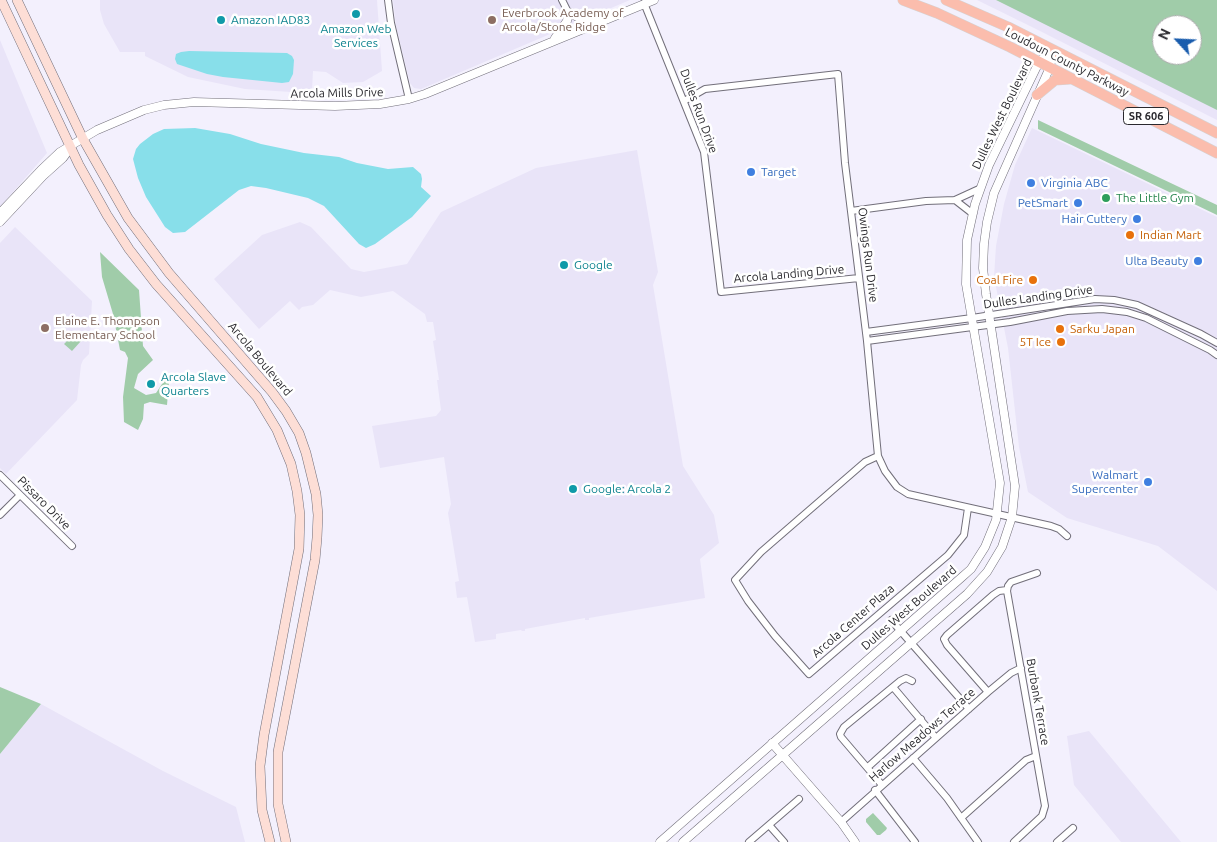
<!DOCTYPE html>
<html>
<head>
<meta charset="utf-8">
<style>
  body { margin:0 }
  #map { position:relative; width:1217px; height:842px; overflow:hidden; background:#f3f0fd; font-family:Ubuntu,sans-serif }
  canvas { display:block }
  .north { position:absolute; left:1152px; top:15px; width:50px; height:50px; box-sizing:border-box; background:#fff; border:1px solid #aaa9ab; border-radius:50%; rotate:295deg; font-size:14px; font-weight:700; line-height:20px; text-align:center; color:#2a292e }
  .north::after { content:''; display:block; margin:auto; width:18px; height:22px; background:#195cad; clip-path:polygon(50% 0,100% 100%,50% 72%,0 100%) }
</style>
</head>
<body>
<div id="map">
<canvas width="1217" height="842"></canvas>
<div class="north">N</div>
</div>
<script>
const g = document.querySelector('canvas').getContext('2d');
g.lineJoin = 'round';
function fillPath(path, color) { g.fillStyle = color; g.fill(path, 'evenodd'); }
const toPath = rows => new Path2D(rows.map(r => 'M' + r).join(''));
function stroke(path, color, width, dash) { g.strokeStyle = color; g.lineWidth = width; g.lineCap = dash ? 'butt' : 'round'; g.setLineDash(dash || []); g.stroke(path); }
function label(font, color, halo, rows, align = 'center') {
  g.font = font + ' Ubuntu,sans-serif'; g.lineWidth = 5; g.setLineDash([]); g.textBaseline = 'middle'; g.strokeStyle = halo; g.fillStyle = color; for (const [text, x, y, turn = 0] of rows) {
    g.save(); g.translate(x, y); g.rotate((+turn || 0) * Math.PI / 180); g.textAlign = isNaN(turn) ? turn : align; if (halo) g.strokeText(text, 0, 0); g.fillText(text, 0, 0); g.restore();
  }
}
const built = toPath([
  [100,0,377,0,382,71,363,82,343,83,326,72,313,71,312,90,291,92,245,89,188,77,145,56,145,52,120,52,104,24,100,10],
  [393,0,630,0,421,89,414,88,410,83,396,26],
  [977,0,1217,0,1217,120,1034,28],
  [1162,25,1192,25,1192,55,1162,55],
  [0,40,47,153,0,207],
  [1032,128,1217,217,1217,591,1158,546,1067,518,1028,492,1019,447,1008,348,994,277,996,246,1004,204,1015,165],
  [637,150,658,272,653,285,683,466,714,515,719,543,700,559,705,598,589,618,589,620,585,620,585,618,525,629,525,631,522,631,521,630,496,634,496,639,475,642,467,597,457,598,455,582,459,581,448,513,451,504,444,457,380,468,372,426,436,416,441,410,437,380,439,380,433,341,436,340,433,322,427,322,425,314,393,291,361,297,330,290,313,305,302,307,299,310,290,301,259,329,214,279,262,235,300,222,311,227,351,269,364,272,407,264,441,212,536,168],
  [15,227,92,301,89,354,83,360,81,365,77,400,6,474,0,468,0,243],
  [41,704,163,771,236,807,245,842,0,842,0,754],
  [1089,731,1181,842,1121,842,1074,785,1067,736]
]);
const green = toPath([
  [996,0,1217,0,1217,110],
  [1162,25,1192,25,1192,55,1162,55],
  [1038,120,1217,205,1217,215,1038,129],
  [100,252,139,290,143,346,153,360,138,374,134,388,146,395,156,393,166,378,169,382,167,405,150,402,144,404,143,419,138,430,124,422,123,397,128,358,125,352,120,350,113,314,102,277],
  [74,334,81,341,72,351,64,344],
  [0,687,41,704,0,754],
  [873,813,887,828,886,830,880,835,877,835,866,822,866,819]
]);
const water = toPath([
  [189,51,287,53,292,56,294,60,293,74,289,82,282,83,223,77,207,74,177,64,175,59,176,54,181,52],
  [195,128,230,134,261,144,304,153,339,157,357,163,388,169,413,167,421,174,422,179,421,187,431,196,412,217,375,244,366,248,359,244,324,206,308,198,266,188,251,186,239,190,185,232,173,233,165,227,146,197,138,178,133,159,136,149,140,144,153,134,164,129]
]);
const minor = toPath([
  [388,0,391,23,409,99],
  [562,0,568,12],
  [644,3,704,152,721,292,859,278],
  [684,101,705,89,838,74,845,163,867,341,878,456,885,471,897,487,908,494,1051,526,1059,529,1067,536],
  [955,200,973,214],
  [851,211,926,201,955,200,979,189],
  [866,332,972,318,1095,299,1114,300,1137,305,1201,334,1217,343],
  [867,341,1010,322,1067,311,1102,309,1127,312,1146,318,1210,350,1217,355],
  [878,456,865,462,806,513,761,552,735,580,748,601,775,636,809,674,948,555,964,535,968,508],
  [0,475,72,546],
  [0,515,20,495],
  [891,620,969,709],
  [893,687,936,738],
  [988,692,947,645,944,639,947,635,993,595,999,591,1007,590],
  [913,758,947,798,978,842],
  [868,767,921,719],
  [882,785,841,737,840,734,844,727,900,681,906,678,912,681],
  [875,790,915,842],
  [961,818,1026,760,1036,756],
  [841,822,988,692,1011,673,1021,668],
  [769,825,784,842],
  [749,842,799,799],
  [1014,842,1042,816,1045,806,1007,591,1008,586,1011,582,1037,573],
  [1057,842,1073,828]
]);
const tertiary = toPath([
  [555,38,567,21,568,12,583,20,595,22],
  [0,213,41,170,60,152,97,130,144,110,164,105,194,102,335,106,380,104,409,99,425,94,654,0],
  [0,222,43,176,63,158,71,147],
  [772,743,841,822,855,842],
  [660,842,962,577,971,569,985,547,996,520,1000,483,966,284,967,240,975,204,989,165,1039,62,1053,50],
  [683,842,967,594,987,572,1002,547,1012,517,1015,486,986,294,983,268,984,244,987,222,994,193,1050,67,1053,50]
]);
const secondary = toPath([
  [1,0,79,165,107,215,129,249,156,284,257,397,277,430,291,464,297,491,300,515,299,549,264,735,260,766,262,810,270,842],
  [17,0,83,139,128,218,169,273,272,392,286,411,299,433,306,453,316,494,318,515,317,538,315,560,278,752,278,804,286,842]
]);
const primary = toPath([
  [903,0,937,13,1010,47,1217,153],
  [946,0,1008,27,1217,133],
  [1037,95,1055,80,1070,79]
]);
const markers = [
  [356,14,5,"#0f9aa8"],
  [221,20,5,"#0f9aa8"],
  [492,20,5,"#8d6e63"],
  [751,172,5,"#3f7fe0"],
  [1031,183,5,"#3f7fe0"],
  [1106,198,5,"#2e9e5b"],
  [1078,203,5,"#3f7fe0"],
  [1137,219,5,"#3f7fe0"],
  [1130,235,5,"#e8710a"],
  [1198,261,5,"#3f7fe0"],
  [564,265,5,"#0f9aa8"],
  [1033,280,5,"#e8710a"],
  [45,328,5,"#8d6e63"],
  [1060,329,5,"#e8710a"],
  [1061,342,5,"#e8710a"],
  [151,384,5,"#0f9aa8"],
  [1148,482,5,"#3f7fe0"],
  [573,489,5,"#0f9aa8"]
];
const shields = [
  [1146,116,45]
];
const shieldNames = [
  ["SR 606",1146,116]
];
const educationNames = [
  ["Everbrook Academy of",502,13],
  ["Arcola/Stone Ridge",502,27],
  ["Elaine E. Thompson",55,321],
  ["Elementary School",55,335]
];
const cultureNames = [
  ["Amazon IAD83",231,20],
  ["Amazon Web",356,29,"center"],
  ["Services",356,43,"center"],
  ["Google",574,265],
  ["Arcola Slave",161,377],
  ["Quarters",161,391],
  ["Google: Arcola 2",583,489]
];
const streetNames = [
  ["Loudoun County Parkway",1067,62,27],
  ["Arcola Mills Drive",337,93,-1],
  ["Dulles Run Drive",699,111,70],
  ["Dulles West Boulevard",1002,114,-64],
  ["Owings Run Drive",868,255,83],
  ["Arcola Landing Drive",789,274,-5],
  ["Dulles Landing Drive",1038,297,-8],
  ["Arcola Boulevard",260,359,50],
  ["Pissaro Drive",44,503,45],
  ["Dulles West Boulevard",909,608,-41],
  ["Arcola Center Plaza",853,621,-41],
  ["Burbank Terrace",1038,702,80],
  ["Harlow Meadows Terrace",922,735,-41]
];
const shopNames = [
  ["Target",761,172,"left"],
  ["Virginia ABC",1041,183,"left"],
  ["PetSmart",1068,203],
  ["Hair Cuttery",1127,219],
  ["Ulta Beauty",1188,261],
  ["Walmart",1138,475],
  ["Supercenter",1138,489]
];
const leisureNames = [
  ["The Little Gym",1116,198]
];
const foodNames = [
  ["Indian Mart",1140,235],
  ["Coal Fire",1023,280,"right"],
  ["Sarku Japan",1070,329],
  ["5T Ice",1051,342,"right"]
];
fillPath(built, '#e9e4f8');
fillPath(green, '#a0cca9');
fillPath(water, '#88dfea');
stroke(minor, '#726f7a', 8);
stroke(tertiary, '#726f7a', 9);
stroke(secondary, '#726f7a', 10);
stroke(primary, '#d4d4d5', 11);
stroke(minor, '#fff', 6);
stroke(tertiary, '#fff', 8);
stroke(secondary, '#fdded6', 9);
stroke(primary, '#fbbdad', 10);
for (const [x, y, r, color] of markers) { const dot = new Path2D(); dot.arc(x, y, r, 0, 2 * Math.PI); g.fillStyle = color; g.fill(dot); stroke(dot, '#fff', 2); }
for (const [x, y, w] of shields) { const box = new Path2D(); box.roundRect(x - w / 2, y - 8.5, w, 17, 4); g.fillStyle = '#fff'; g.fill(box); stroke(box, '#2a292e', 1); }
label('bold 11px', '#2a292e', null, shieldNames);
label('12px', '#785e54', '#fff', educationNames, 'left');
label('12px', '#0d838f', '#fff', cultureNames, 'left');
label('12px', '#2a292e', '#fff', streetNames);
label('12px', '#366cbe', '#fff', shopNames, 'right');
label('12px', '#27864d', '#fff', leisureNames, 'left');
label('12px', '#c56008', '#fff', foodNames, 'left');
</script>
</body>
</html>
